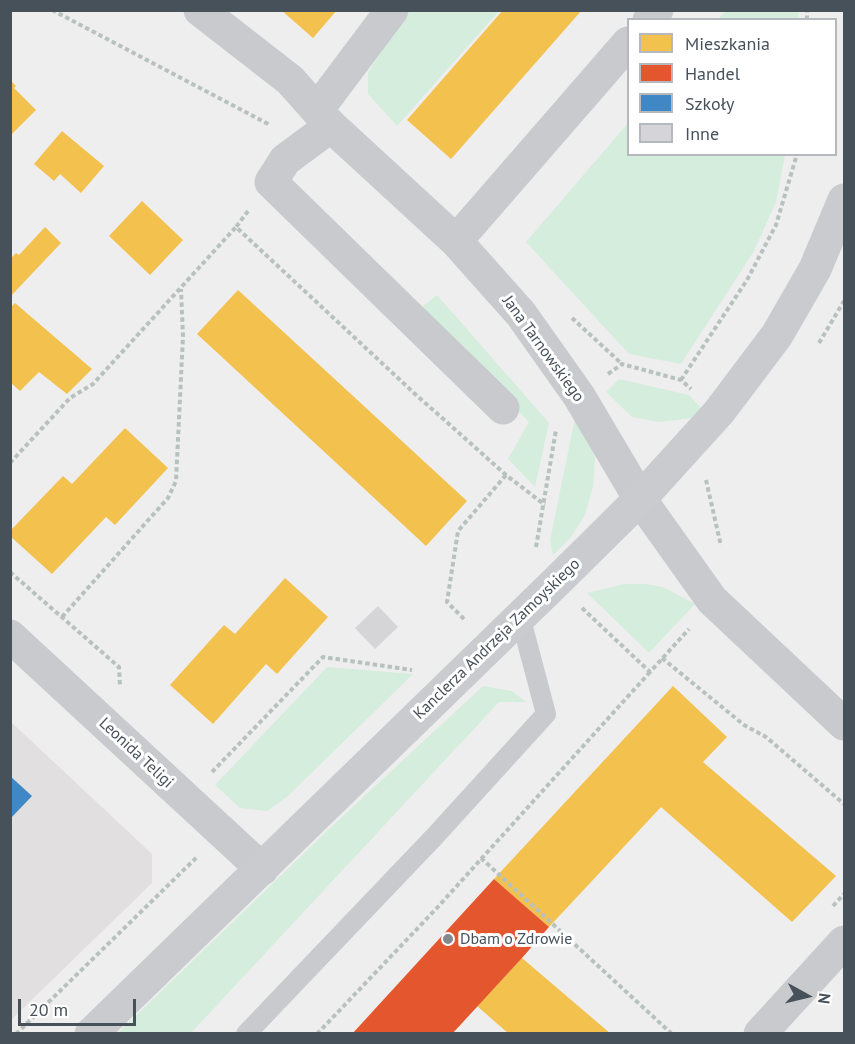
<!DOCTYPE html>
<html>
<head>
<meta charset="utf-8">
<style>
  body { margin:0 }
  #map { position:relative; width:855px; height:1044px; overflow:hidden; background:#efeeee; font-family:"PT Sans",sans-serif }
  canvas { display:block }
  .frame { position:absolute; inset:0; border:12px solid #475159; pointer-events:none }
  .legend { position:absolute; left:627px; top:18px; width:210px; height:138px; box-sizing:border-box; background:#fff; border:2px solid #b5b9bd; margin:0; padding:8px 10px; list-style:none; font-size:18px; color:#475159 }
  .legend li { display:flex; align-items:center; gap:12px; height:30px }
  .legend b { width:30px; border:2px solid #b5b9bd }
  .north { position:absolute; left:777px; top:966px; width:60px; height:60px; -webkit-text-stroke:4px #fff; paint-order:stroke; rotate:98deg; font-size:16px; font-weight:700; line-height:24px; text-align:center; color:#475159 }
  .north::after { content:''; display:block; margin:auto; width:21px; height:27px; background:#475159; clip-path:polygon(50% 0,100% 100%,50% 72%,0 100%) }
  .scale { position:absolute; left:18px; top:999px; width:118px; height:27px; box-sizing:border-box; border:3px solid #475159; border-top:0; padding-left:8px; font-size:18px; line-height:21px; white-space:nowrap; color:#475159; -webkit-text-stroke:4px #fff; paint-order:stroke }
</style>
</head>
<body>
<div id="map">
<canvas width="855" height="1044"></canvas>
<div class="frame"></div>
<ul class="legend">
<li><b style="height:16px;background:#f2c14e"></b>Mieszkania</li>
<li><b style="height:16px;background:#e4572e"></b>Handel</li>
<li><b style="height:16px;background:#3f88c5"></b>Szkoły</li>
<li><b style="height:16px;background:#d5d5d7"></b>Inne</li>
</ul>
<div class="north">N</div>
<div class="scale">20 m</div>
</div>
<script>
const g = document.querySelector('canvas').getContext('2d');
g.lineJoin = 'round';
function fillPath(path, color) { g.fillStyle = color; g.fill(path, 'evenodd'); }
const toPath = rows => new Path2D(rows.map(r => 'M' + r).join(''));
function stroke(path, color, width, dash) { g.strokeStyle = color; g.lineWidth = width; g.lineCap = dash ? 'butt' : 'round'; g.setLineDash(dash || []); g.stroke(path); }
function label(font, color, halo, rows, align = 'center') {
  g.font = font + ' "PT Sans",sans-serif'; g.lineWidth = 6; g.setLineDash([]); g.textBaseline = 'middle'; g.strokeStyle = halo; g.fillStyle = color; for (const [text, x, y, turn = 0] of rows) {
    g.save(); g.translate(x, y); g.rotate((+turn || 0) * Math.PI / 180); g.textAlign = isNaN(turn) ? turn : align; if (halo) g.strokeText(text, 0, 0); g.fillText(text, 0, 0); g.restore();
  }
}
const education = toPath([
  [10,721,152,854,152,883,11,1020]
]);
const green = toPath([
  [408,11,499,11,397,126,368,94,368,72],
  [726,11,726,10,799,11,798,19,718,19],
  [628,123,628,154,785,155,776,202,754,251,681,364,629,354,526,242],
  [437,295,549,423,535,487,508,459,529,422,417,311],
  [619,379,689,395,701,408,691,418,678,420,659,422,632,417,606,392],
  [575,418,584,432,595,458,593,487,584,517,571,537,553,555,550,541],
  [624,584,646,584,663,587,695,604,649,653,587,593],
  [327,667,413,674,287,797,267,811,240,808,215,785],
  [483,686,512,691,526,702,499,702,191,1033,118,1033,329,829]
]);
const homes = toPath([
  [281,10,337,10,313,38],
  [503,10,582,10,451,159,407,120],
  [10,80,16,86,14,88,36,110,10,136],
  [62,131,104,166,81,193,60,174,54,181,34,164],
  [142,201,183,240,150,275,109,236],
  [45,227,61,243,10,297,10,259,16,253,19,255],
  [238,290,467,501,426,546,197,334],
  [15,303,92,369,67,394,39,372,20,391,10,382,10,308],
  [125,428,168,468,115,525,106,517,52,574,10,536,10,531,63,476,72,484],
  [285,578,328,617,277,674,266,664,213,724,170,685,224,625,235,634],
  [673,686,727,737,703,762,836,876,792,922,661,807,549,927,494,879],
  [522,958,611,1034,509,1034,477,1006]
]);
const shops = toPath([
  [494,879,549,927,522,958,452,1034,352,1034]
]);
const schools = toPath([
  [10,776,32,796,10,819]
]);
const building = toPath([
  [378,606,398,627,375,649,355,628]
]);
const path = toPath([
  [52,10,270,125],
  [807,20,807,10],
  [248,211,236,227,414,393,506,475,545,505],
  [572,318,622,364],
  [819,343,844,301],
  [608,374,622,364,681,380,691,389],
  [681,380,747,280,776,225,797,154],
  [10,463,70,398,93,384,236,227],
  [706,480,721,546],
  [536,547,556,430],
  [10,572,119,667,120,686],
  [582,608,650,672,689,629],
  [62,617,168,498,176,481,183,336,181,289],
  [464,619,447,602,458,531,506,475],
  [662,658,744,725,766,737,844,804],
  [212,772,323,657,412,670],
  [481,858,672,1034],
  [833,906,844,894],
  [16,1034,197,857],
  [317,1034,436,909,650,672]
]);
const lane = toPath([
  [246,1034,435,836,546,714,520,616]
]);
const street = toPath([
  [200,10,290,80,331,126,456,241,521,314,579,396,640,499,712,600,844,724],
  [649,20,657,10],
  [317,110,392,10],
  [331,126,285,160,271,182,503,408],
  [456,241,628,43],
  [10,636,262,869],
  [760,1034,844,942]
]);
const secondary = toPath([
  [91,1034,556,582,640,499,719,412,777,335,815,269,844,200]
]);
const markers = [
  [448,939,6,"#82888d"]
];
const streetNames = [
  ["Jana Tarnowskiego",543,349,54],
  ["Kanclerza Andrzeja Zamoyskiego",497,639,-44],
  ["Leonida Teligi",136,753,43]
];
const poiNames = [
  ["Dbam o Zdrowie",460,939]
];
fillPath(education, '#e1dfdf');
fillPath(green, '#d4eddc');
fillPath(homes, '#f2c14e');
fillPath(shops, '#e4572e');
fillPath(schools, '#3f88c5');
fillPath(building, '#d5d5d7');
stroke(path, '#b7c2be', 4, [4.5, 3]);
stroke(lane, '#c8cacd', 20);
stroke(street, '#c8cacd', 33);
stroke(secondary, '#c9cbce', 33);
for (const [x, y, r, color] of markers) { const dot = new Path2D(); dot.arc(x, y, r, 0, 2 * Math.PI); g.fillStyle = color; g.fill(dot); stroke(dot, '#fff', 2); }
label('16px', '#475159', '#fff', streetNames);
label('16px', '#475159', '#fff', poiNames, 'left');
</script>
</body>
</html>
